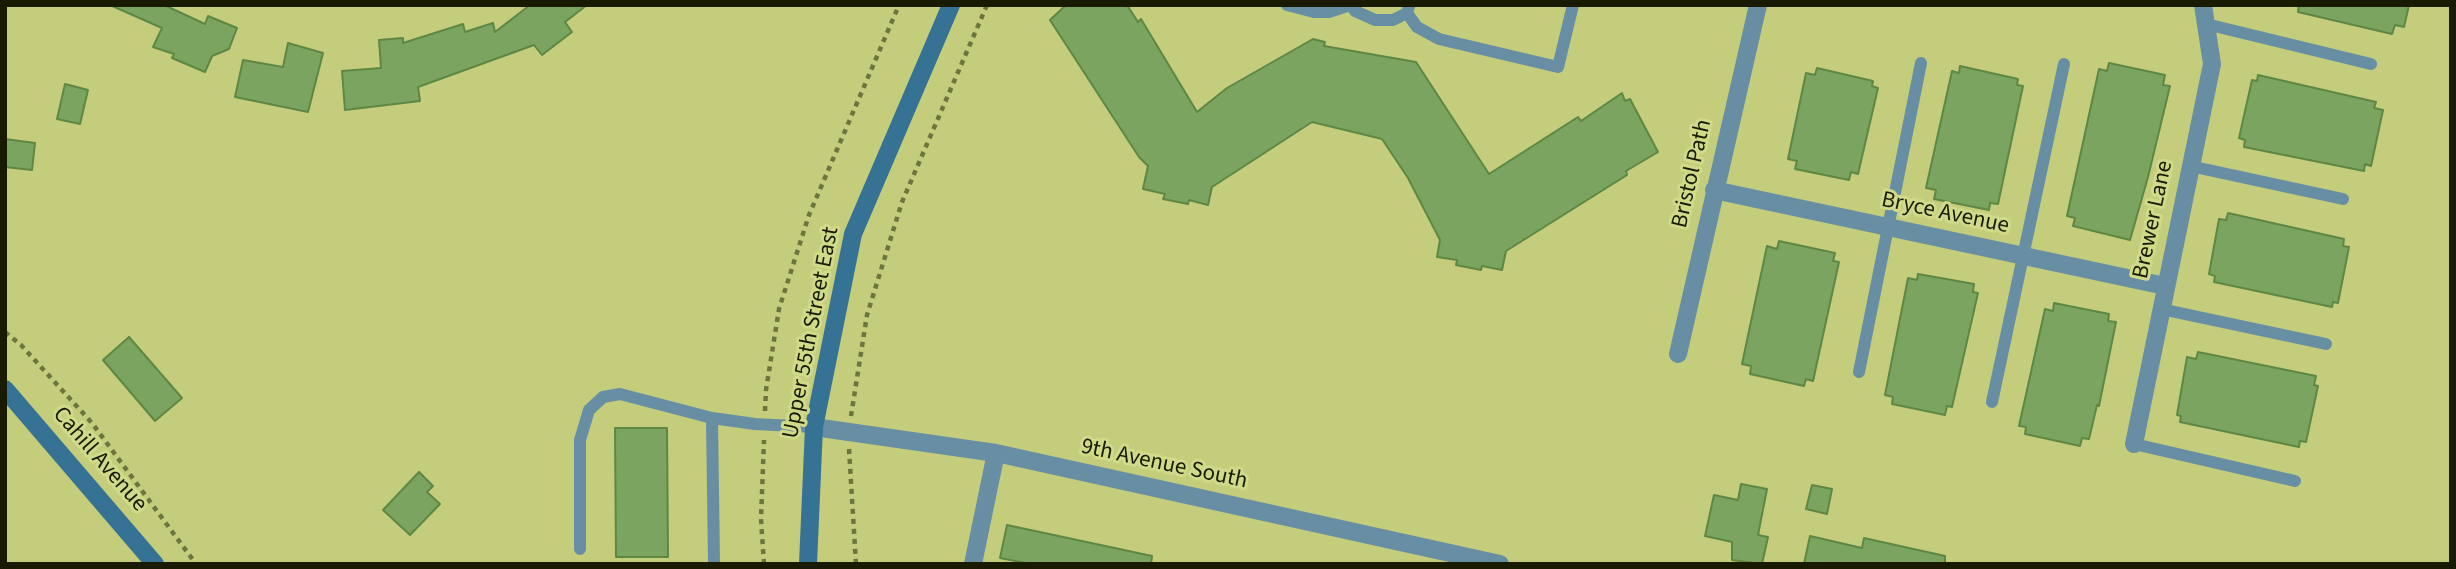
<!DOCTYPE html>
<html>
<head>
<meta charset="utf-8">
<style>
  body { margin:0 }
  #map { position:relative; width:2456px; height:569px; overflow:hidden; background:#c3cd7b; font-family:"Source Sans 3",sans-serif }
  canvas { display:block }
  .frame { position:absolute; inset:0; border:7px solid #191b00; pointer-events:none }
</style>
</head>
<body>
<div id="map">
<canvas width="2456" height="569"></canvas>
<div class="frame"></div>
</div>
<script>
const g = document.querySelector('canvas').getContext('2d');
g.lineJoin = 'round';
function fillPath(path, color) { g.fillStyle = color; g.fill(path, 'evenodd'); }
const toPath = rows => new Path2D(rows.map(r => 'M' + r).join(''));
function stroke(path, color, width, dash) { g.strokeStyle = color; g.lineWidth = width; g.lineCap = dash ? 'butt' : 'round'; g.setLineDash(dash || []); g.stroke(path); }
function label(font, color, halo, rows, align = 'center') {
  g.font = font + ' "Source Sans 3",sans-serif'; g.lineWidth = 6; g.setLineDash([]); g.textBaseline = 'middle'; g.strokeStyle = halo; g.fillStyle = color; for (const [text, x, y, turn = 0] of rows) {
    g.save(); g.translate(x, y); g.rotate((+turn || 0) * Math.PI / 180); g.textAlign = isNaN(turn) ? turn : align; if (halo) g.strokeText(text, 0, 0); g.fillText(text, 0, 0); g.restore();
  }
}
const building = toPath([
  [110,5,164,5,205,24,208,16,237,28,229,49,212,56,205,72,172,58,174,54,153,47,162,28,110,5],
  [530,5,587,5,565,22,572,32,542,55,534,45,418,87,420,101,345,110,342,71,381,68,379,40,403,38,403,43,463,24,465,32,493,23,495,32,530,5],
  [1066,5,1127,5,1138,22,1141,19,1197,112,1227,88,1313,39,1325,42,1324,46,1416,62,1489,174,1578,117,1581,121,1622,93,1625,101,1630,99,1658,152,1626,171,1627,175,1506,251,1502,270,1482,266,1481,270,1456,265,1457,260,1437,257,1440,240,1408,178,1382,139,1312,122,1212,187,1208,205,1189,200,1188,204,1163,199,1165,194,1143,189,1148,166,1139,157,1050,20,1066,5],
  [2299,5,2409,5,2404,27,2395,25,2392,34,2298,12,2299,5],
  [288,43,323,53,308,112,235,97,243,60,283,67,288,43],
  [2109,63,2165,75,2163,85,2170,86,2148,177,2130,240,2073,226,2075,218,2067,216,2099,69,2107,71,2109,63],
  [1960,66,2018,79,2017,85,2023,86,1998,204,1990,203,1989,210,1934,199,1936,190,1926,188,1952,71,1959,73,1960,66],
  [1817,68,1873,81,1872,86,1878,88,1858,174,1851,172,1849,180,1795,169,1797,161,1788,159,1806,73,1815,75,1817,68],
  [2258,75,2376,102,2374,108,2383,110,2371,166,2365,164,2364,171,2244,147,2245,140,2239,138,2252,80,2257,81,2258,75],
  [65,84,88,90,80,124,57,119,65,84],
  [5,139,35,143,32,170,5,167,5,139],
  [2228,213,2344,239,2343,246,2349,247,2338,303,2333,302,2332,307,2214,282,2215,276,2209,274,2219,219,2226,220,2228,213],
  [1779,241,1835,253,1833,261,1839,262,1813,381,1806,379,1804,386,1750,374,1751,366,1742,364,1767,246,1777,249,1779,241],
  [1918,274,1974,284,1973,292,1978,293,1952,407,1947,406,1945,415,1892,404,1893,397,1885,395,1908,278,1917,280,1918,274],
  [2054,303,2109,314,2108,321,2116,322,2099,406,2097,405,2089,439,2082,438,2080,446,2025,434,2026,427,2019,426,2045,309,2053,311,2054,303],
  [129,337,182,398,155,421,103,360,129,337],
  [2198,352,2316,376,2314,385,2318,386,2306,442,2300,441,2299,447,2180,422,2181,416,2177,415,2187,357,2196,359,2198,352],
  [615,428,667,428,668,557,616,557,615,428],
  [419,472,433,486,427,492,440,504,410,535,383,510,419,472],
  [1741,484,1767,489,1758,535,1768,537,1762,564,1732,560,1732,542,1705,536,1714,495,1738,500,1741,484],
  [1812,485,1832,489,1827,514,1806,509,1812,485],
  [1007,525,1152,556,1151,564,1030,564,1000,558,1007,525],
  [1810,536,1862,548,1864,538,1945,556,1945,564,1804,564,1810,536]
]);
const path = toPath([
  [5,332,21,345,92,423,196,564],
  [765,411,766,390,779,309,809,215,899,5],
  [851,416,867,315,902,202,987,5],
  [849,449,856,564],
  [764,564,761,519,764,440]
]);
const lane = toPath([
  [1287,5,1314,12,1329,12,1350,5],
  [1351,5,1355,11,1375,20,1393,20,1407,13,1409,6],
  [1407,13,1417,27,1439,39,1558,67,1573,5],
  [2206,24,2371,64],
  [2190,166,2343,199],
  [2161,309,2326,344],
  [1859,372,1921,63],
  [1992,402,2064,64],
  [712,418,714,563],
  [2134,444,2295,481],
  [580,549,580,440,589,410,603,397,620,394,712,418,755,424,814,427]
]);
const street = toPath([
  [1714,190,2165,286],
  [1678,354,1758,5],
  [814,427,996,453,1500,564],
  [2134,444,2212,64,2203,5],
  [973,564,996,453]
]);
const secondary = toPath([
  [5,389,155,564],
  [808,564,814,427,853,234,951,5]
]);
const streetNames = [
  ["Bristol Path",1693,174,-77],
  ["Bryce Avenue",1945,214,12],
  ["Brewer Lane",2154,220,-78],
  ["Upper 55th Street East",812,333,-79],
  ["Cahill Avenue",99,460,49],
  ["9th Avenue South",1164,465,12]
];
fillPath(building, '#7aa460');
stroke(building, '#5f8744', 2);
stroke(path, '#6e743d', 4.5, [5, 5]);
stroke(lane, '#688ea4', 12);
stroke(street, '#688ea4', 18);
stroke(secondary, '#357293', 18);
label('23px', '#191b00', '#d0da88', streetNames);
</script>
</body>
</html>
